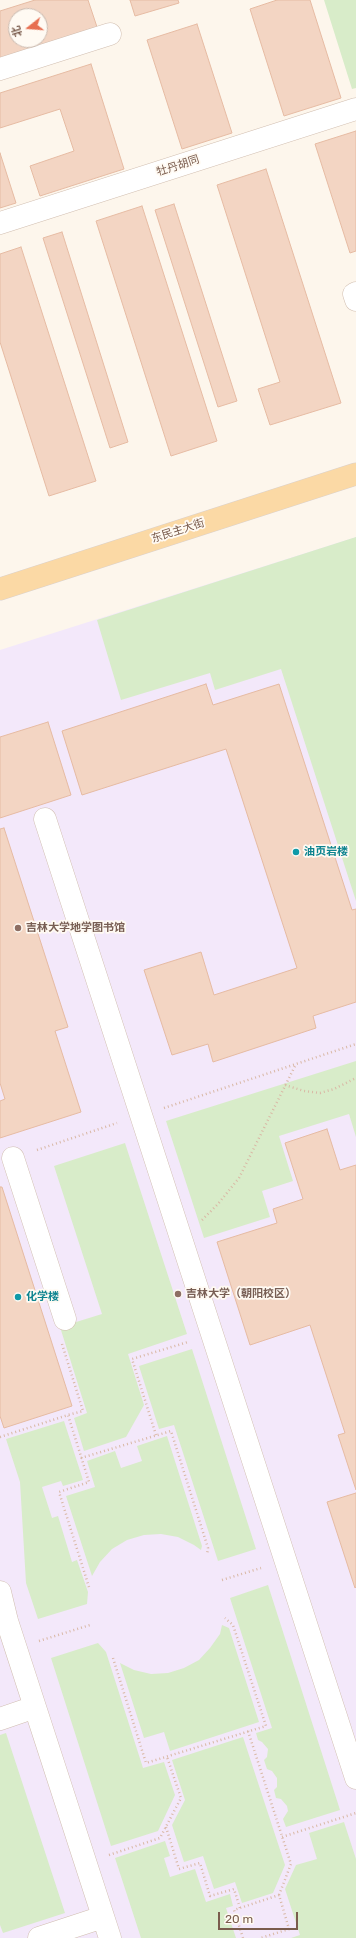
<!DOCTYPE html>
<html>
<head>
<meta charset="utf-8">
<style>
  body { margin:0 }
  #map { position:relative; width:356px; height:1938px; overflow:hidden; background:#fdf6ec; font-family:Rubik,"Noto Sans SC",sans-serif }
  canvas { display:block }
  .north { position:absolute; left:8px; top:8px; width:40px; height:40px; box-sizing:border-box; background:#fffaf3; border:1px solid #cabbb1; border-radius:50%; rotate:253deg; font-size:11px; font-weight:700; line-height:16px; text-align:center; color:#7a5c4d }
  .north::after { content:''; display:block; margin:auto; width:14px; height:18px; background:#e76f51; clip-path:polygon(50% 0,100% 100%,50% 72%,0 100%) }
  .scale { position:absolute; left:218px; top:1912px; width:80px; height:18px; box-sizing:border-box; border:2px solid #7a5c4d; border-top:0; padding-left:5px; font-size:12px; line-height:14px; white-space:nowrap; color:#7a5c4d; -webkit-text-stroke:3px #fffaf3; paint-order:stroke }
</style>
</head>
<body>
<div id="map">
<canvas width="356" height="1938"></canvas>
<div class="north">北</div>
<div class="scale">20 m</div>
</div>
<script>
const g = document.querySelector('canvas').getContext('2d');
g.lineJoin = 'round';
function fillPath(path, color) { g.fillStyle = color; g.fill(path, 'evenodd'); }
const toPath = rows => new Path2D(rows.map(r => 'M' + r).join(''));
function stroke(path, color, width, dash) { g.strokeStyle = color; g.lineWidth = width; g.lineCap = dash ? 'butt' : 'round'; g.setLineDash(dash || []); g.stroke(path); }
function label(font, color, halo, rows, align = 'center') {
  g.font = font + ' Rubik,"Noto Sans SC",sans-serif'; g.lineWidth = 3.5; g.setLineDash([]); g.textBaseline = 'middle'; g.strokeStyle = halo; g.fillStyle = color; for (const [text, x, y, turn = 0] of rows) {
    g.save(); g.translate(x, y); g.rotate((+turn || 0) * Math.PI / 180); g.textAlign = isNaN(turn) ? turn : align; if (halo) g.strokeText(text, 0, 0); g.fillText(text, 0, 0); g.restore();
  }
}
const education = toPath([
  [356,537,356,1938,0,1938,0,650]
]);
const green = toPath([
  [324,0,356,0,356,88,352,89],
  [356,537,356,901,281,669,215,690,210,673,121,700,97,620],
  [356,1061,356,1137,349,1114,279,1136,293,1181,262,1191,270,1217,204,1238,166,1121],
  [125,1143,187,1334,128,1354,144,1405,126,1437,84,1451,74,1418,87,1413,60,1327,102,1314,54,1166],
  [192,1349,256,1549,218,1561,174,1425,159,1429,139,1366],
  [64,1421,83,1480,63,1486,61,1481,42,1487,52,1518,58,1516,72,1562,77,1560,88,1592,87,1604,38,1619,26,1583,20,1482,6,1439],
  [167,1436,202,1546,201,1550,194,1545,178,1537,161,1534,144,1535,127,1540,112,1549,100,1562,92,1576,66,1496,95,1487,87,1461,115,1451,121,1468,142,1461,137,1446],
  [268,1585,340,1810,286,1827,283,1819,288,1811,287,1806,281,1799,276,1798,274,1790,277,1787,277,1778,272,1771,267,1769,264,1760,267,1757,268,1749,262,1742,258,1740,256,1733,272,1728,230,1598],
  [222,1625,229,1628,259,1722,170,1751,164,1732,144,1738,120,1663,134,1670,151,1674,168,1673,184,1668,199,1660,210,1648,220,1634],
  [98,1643,106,1652,143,1768,164,1762,175,1795,158,1831,111,1846,51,1658],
  [6,1733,65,1913,3,1933,0,1925,0,1735],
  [243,1737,285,1865,273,1893,242,1903,235,1882,214,1889,203,1856,184,1862,172,1825,185,1800,172,1760],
  [344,1822,356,1859,356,1938,291,1938,300,1935,285,1889,296,1865,317,1859,309,1833],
  [165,1841,170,1856,164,1858,170,1877,195,1869,206,1902,230,1894,233,1906,226,1908,236,1938,141,1938,115,1858]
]);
const building = toPath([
  [35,0,88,0,97,27,0,58,0,11,35,0],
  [16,16,40,16,40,40,16,40,16,16],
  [130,0,178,0,179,3,135,16,130,0],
  [277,0,310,0,341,98,284,116,250,9,277,0],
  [197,24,232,133,182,149,147,40,197,24],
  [91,64,124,169,40,196,30,166,74,151,60,109,0,128,0,93,91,64],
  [356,131,356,251,350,253,315,144,356,131],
  [0,153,16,203,0,208,0,153],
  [266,169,341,403,270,425,258,389,280,382,217,185,266,169],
  [174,204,237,401,218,407,155,210,174,204],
  [142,206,217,441,171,456,96,221,142,206],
  [62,232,128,442,110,448,43,238,62,232],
  [21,247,96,481,49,496,0,342,0,254,21,247],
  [206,684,213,705,279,684,352,910,356,909,356,1002,313,1016,316,1028,213,1062,208,1044,172,1055,144,970,201,952,214,995,297,968,226,749,82,795,62,731,206,684],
  [48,722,71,795,0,818,0,737,48,722],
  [4,828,68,1027,55,1031,81,1112,0,1138,0,1101,5,1099,0,1083,0,829,4,828],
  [327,1129,340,1170,356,1165,356,1490,338,1435,345,1433,310,1325,250,1345,217,1242,277,1223,273,1209,303,1199,285,1143,327,1129],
  [0,1187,2,1187,72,1406,4,1428,0,1416,0,1187],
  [356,1493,356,1587,355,1588,327,1502,356,1493]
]);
const path = toPath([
  [285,1085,304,1091,320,1093,334,1089,356,1078],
  [164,1108,356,1044],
  [37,1150,117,1123],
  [202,1220,218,1204,239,1178,296,1064],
  [62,1344,83,1411,68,1415],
  [156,1435,132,1359,188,1342],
  [0,1437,68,1415,89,1482,59,1492,89,1587],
  [81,1458,171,1431,208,1548,207,1555],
  [222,1580,261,1568],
  [39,1641,90,1625],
  [113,1658,146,1763,266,1726,233,1625,225,1618],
  [248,1731,291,1864,279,1895],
  [166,1827,179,1869,200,1863,210,1896,234,1889,240,1908],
  [282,1837,356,1813],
  [109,1855,160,1838,181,1798,167,1757],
  [243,1938,234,1910,279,1895,289,1929,261,1938]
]);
const minor = toPath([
  [0,69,110,34],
  [0,223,356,109],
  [356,293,354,294,356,300],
  [45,819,356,1778],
  [13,1158,65,1319],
  [0,1592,7,1621,110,1938],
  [0,1719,35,1707],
  [39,1938,103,1917]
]);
const major = toPath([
  [0,589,356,474]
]);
const markers = [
  [296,852,4,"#0f9aa8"],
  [18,928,4,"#8d6e63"],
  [178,1294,4,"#8d6e63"],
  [18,1297,4,"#0f9aa8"]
];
const streetNames = [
  ["牡丹胡同",178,166,-18],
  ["东民主大街",178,531,-18]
];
const cultureNames = [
  ["油页岩楼",304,852],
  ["化学楼",26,1297]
];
const educationNames = [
  ["吉林大学地学图书馆",26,928],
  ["吉林大学（朝阳校区）",186,1294]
];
fillPath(education, '#f3e8fa');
fillPath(green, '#d8ecc9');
fillPath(building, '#f3d5c3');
stroke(building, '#e6bba3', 1);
stroke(minor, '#d1beb0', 23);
stroke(major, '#dad1cd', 23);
stroke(path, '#d9b8a5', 2.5, [1, 3]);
stroke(minor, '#fff', 22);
stroke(major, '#fbd9a5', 22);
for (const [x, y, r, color] of markers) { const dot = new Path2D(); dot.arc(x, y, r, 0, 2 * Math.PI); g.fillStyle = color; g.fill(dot); stroke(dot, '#fffaf3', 1.5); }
label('11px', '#7a5c4d', '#fffaf3', streetNames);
label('bold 11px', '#0d838f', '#fffaf3', cultureNames, 'left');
label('bold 11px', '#785e54', '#fffaf3', educationNames, 'left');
</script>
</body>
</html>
